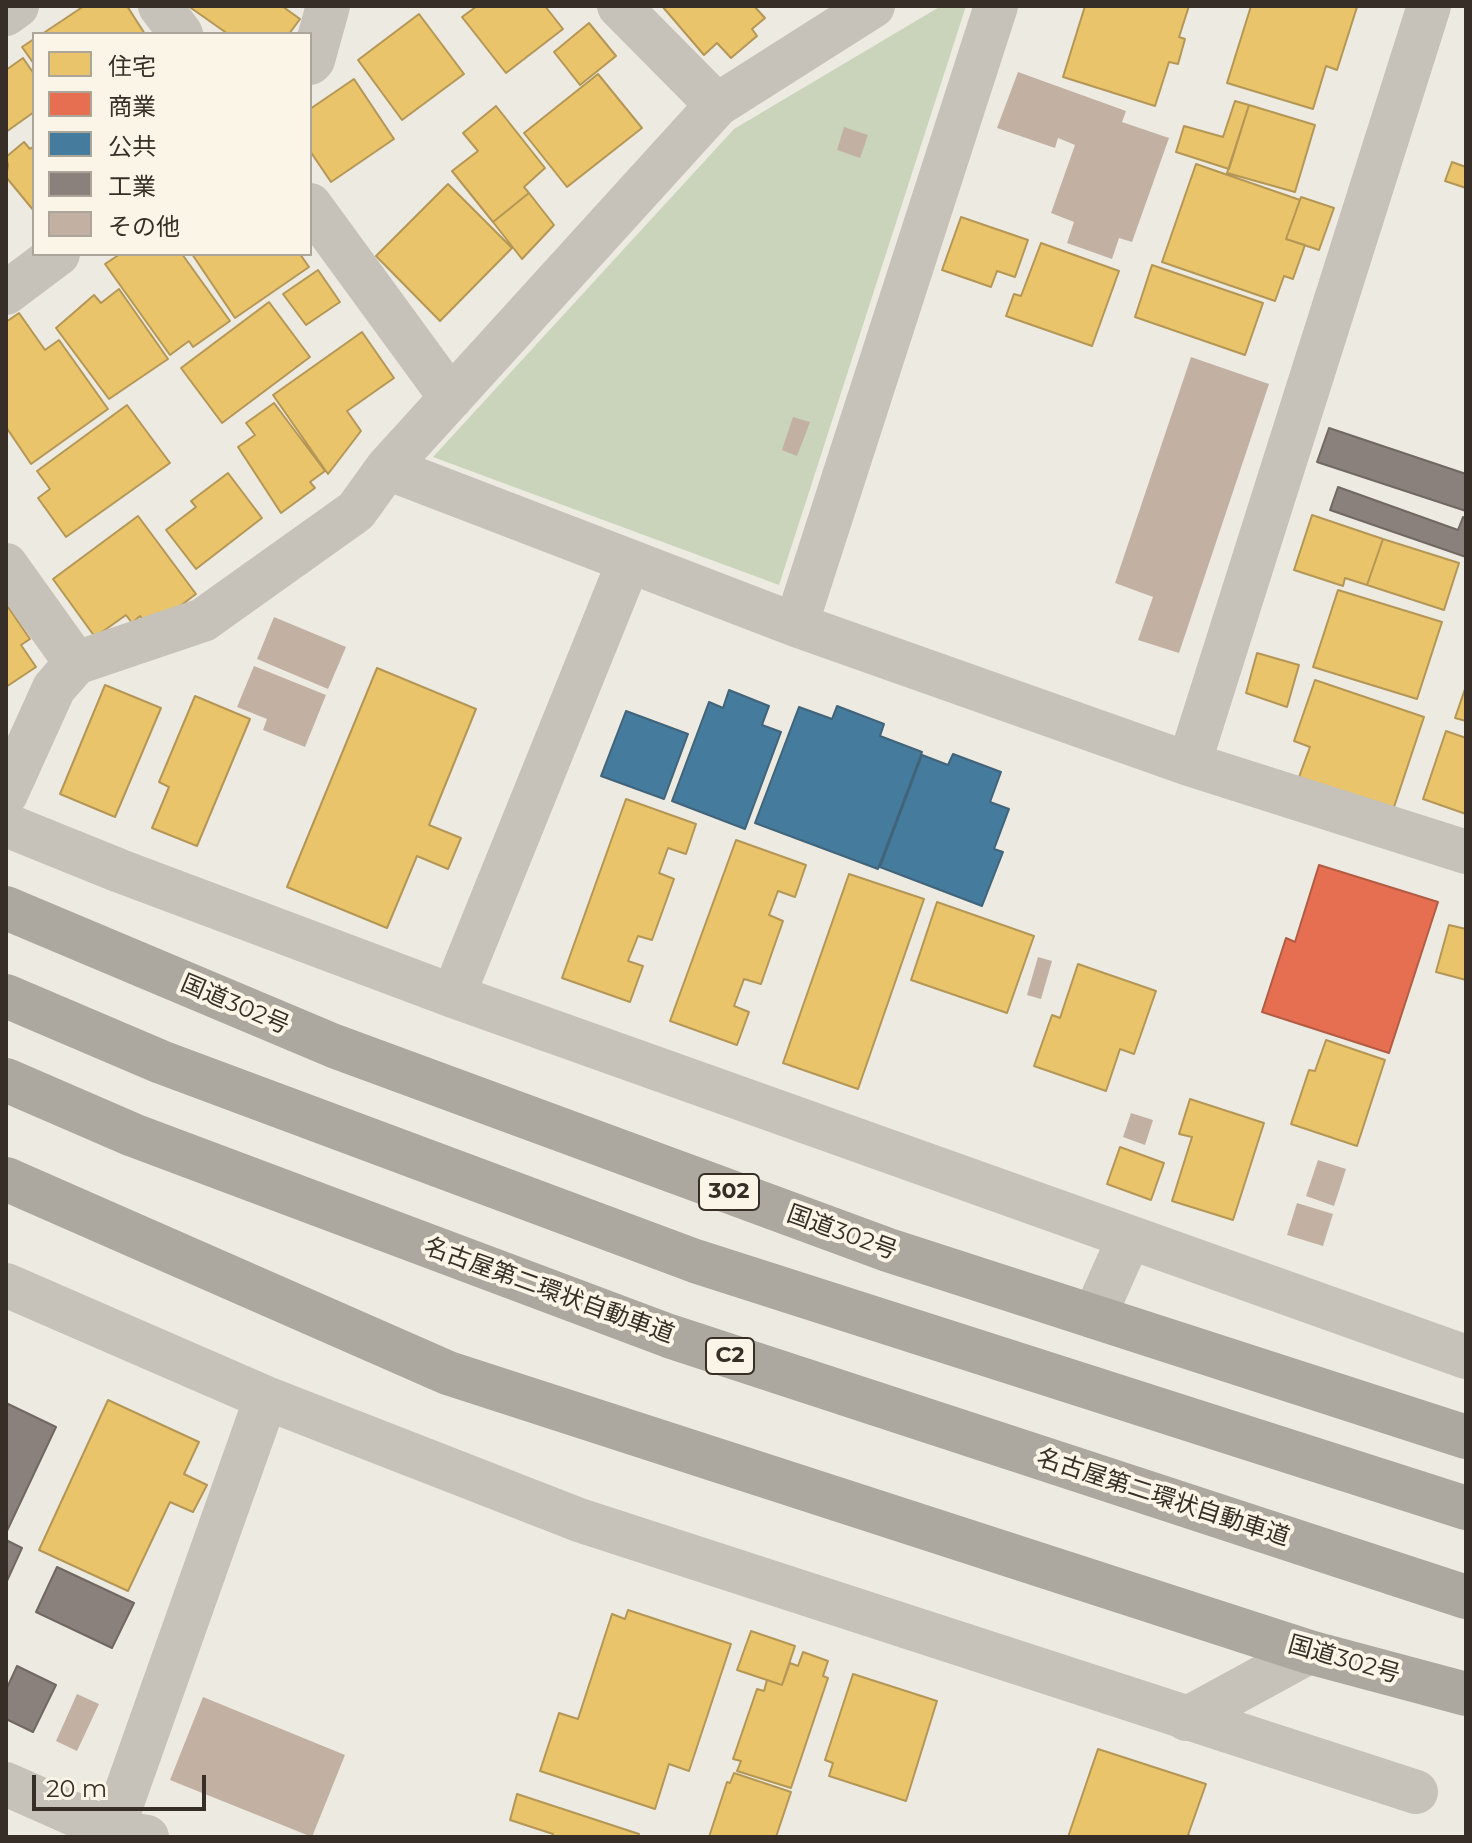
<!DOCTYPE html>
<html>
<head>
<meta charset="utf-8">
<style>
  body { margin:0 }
  #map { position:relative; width:1472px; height:1843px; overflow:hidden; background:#edeae1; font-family:Montserrat,"Noto Sans JP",sans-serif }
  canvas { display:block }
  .frame { position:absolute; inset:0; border:8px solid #372f27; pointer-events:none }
  .legend { position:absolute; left:32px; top:32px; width:280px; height:224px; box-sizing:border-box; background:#faf5e7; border:2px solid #aca69a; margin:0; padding:10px 14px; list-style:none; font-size:24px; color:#372f27 }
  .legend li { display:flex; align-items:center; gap:16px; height:40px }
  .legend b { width:40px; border:2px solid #aca69a }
  .scale { position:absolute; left:32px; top:1775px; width:174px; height:36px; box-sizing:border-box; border:4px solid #372f27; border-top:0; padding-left:10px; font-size:24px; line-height:28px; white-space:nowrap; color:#372f27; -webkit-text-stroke:6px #faf5e7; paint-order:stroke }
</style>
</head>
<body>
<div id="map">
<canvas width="1472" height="1843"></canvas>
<div class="frame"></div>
<ul class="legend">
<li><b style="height:22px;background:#e9c46a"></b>住宅</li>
<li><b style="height:22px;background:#e76f51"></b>商業</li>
<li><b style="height:22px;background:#457b9d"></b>公共</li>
<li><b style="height:22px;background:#8a817c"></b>工業</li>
<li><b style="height:22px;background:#c2b1a2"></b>その他</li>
</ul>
<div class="scale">20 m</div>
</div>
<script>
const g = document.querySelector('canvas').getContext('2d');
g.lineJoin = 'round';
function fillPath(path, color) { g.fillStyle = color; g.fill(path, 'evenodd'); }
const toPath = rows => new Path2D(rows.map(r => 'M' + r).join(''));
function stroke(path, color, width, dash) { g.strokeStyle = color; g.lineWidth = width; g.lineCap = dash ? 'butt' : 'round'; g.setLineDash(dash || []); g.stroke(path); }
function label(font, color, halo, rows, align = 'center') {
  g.font = font + ' Montserrat,"Noto Sans JP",sans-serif'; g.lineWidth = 8; g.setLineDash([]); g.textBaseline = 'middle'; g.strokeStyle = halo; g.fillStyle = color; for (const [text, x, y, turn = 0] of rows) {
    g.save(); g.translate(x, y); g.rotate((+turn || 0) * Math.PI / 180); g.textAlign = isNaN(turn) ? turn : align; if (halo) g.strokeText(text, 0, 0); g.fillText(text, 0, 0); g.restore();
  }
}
const green = toPath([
  [941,6,966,6,779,585,433,457,734,129]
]);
const homes = toPath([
  [84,6,127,6,145,34,42,34,84,6],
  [193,6,282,6,300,19,289,34,228,34,191,8,193,6],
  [477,6,545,6,563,29,506,73,462,17,477,6],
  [662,6,754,6,765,18,752,29,757,36,731,58,717,43,704,55,662,6],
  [1085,6,1189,6,1179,37,1185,39,1178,64,1169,62,1155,106,1063,77,1085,6],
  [1251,6,1357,7,1337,70,1326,66,1313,109,1227,83,1251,6],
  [419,14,464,74,402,120,358,60,419,14],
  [589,23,616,56,580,85,554,52,589,23],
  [34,39,34,64,22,47,34,39],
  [23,58,34,74,34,112,6,132,6,70,23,58],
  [598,74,642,128,567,187,524,133,598,74],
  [354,79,394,139,331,182,310,151,310,109,354,79],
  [1235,101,1249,105,1229,169,1176,152,1184,126,1223,137,1235,101],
  [1249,105,1315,125,1295,192,1227,173,1249,105],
  [496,106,545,168,524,187,529,193,493,222,452,171,478,151,463,133,496,106],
  [24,142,30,149,34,146,34,211,6,177,8,165,6,157,24,142],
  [1452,162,1466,167,1466,188,1445,181,1452,162],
  [1196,164,1300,200,1286,239,1305,245,1293,279,1284,276,1275,301,1162,262,1196,164],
  [448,184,512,248,440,321,376,256,448,184],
  [529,193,554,225,522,259,493,222,529,193],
  [1301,197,1334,208,1319,250,1286,239,1301,197],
  [961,217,1028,240,1015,277,997,271,991,287,942,270,961,217],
  [1041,243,1119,271,1092,346,1006,316,1014,294,1021,296,1041,243],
  [120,254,182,254,230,321,193,347,189,341,170,355,105,264,120,254],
  [192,254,300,254,309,267,235,318,192,254],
  [1152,265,1263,303,1245,355,1135,317,1152,265],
  [318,270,340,302,306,325,283,294,318,270],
  [119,289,168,359,109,399,56,328,94,295,101,303,119,289],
  [269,302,310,357,222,423,181,368,269,302],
  [19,313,45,350,59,340,108,409,31,464,6,427,6,322,19,313],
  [362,332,394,378,347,411,361,431,328,474,273,395,362,332],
  [274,403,325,471,310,482,315,488,281,513,238,447,255,435,246,423,274,403],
  [127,405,170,463,66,537,38,498,50,489,37,471,127,405],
  [228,473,262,518,196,569,166,530,196,507,191,501,228,473],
  [1312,515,1383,539,1367,585,1345,578,1343,586,1294,570,1312,515],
  [138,516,196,594,150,629,140,616,132,623,126,615,95,637,53,579,138,516],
  [1383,539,1459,563,1444,610,1367,585,1383,539],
  [1338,590,1442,622,1417,699,1313,667,1338,590],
  [6,604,30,639,21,645,36,667,6,687,6,604],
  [1257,653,1299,665,1287,707,1246,693,1257,653],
  [377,668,476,709,429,825,461,838,448,869,417,856,387,928,287,887,377,668],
  [1315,680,1424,717,1393,810,1299,777,1310,747,1294,741,1315,680],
  [105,685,161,708,115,817,60,794,105,685],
  [1466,686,1466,721,1455,718,1466,686],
  [195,696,250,719,197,846,152,828,169,787,159,782,195,696],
  [1446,731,1466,738,1466,814,1423,799,1446,731],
  [626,799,696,824,686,854,668,848,659,873,674,879,652,940,638,936,628,961,643,966,630,1002,562,978,626,799],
  [736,840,806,865,795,897,778,891,769,915,783,921,761,984,744,979,734,1006,749,1012,737,1045,670,1021,736,840],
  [849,874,924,899,858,1089,783,1063,849,874],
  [937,902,1034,936,1007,1013,911,980,937,902],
  [1449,925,1466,929,1466,980,1436,972,1449,925],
  [1078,964,1156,991,1134,1054,1120,1049,1106,1091,1034,1066,1052,1015,1060,1018,1078,964],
  [1326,1040,1385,1060,1357,1146,1291,1124,1309,1070,1315,1071,1326,1040],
  [1190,1099,1264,1123,1233,1220,1172,1201,1192,1137,1179,1134,1190,1099],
  [1120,1147,1164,1163,1151,1200,1107,1184,1120,1147],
  [108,1400,199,1442,184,1474,207,1485,193,1512,170,1502,128,1591,39,1550,108,1400],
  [628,1610,731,1644,689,1771,669,1764,655,1809,540,1771,559,1713,578,1719,612,1614,625,1619,628,1610],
  [751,1631,795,1646,782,1685,737,1670,751,1631],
  [803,1652,828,1661,823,1676,828,1678,791,1788,737,1771,741,1761,733,1759,757,1689,764,1691,767,1680,782,1685,790,1663,798,1666,803,1652],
  [853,1674,937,1701,906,1801,829,1776,833,1763,825,1760,853,1674],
  [1098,1749,1206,1784,1188,1835,1193,1837,1068,1837,1098,1749],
  [734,1773,791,1792,776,1837,709,1837,727,1782,730,1783,734,1773],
  [517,1794,639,1834,638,1837,552,1837,553,1834,510,1820,517,1794]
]);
const shops = toPath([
  [1319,865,1438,902,1389,1053,1262,1012,1286,938,1295,942,1319,865]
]);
const public = toPath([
  [729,690,769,706,762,725,781,732,745,829,672,801,709,702,723,708,729,690],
  [837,706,884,724,880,736,922,752,878,869,755,823,799,707,832,719,837,706],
  [626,711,688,734,664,799,601,776,626,711],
  [953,754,1001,772,990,802,1009,809,994,849,1003,852,982,906,880,867,922,755,948,765,953,754]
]);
const industry = toPath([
  [1329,428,1466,474,1466,511,1317,462,1329,428],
  [1338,487,1458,530,1463,517,1466,519,1466,557,1330,510,1338,487],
  [6,1403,56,1427,6,1533,6,1403],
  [6,1540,22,1548,6,1583,6,1540],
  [57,1567,134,1603,112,1648,36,1612,57,1567],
  [17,1666,56,1685,33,1732,6,1719,6,1690,17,1666]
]);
const building = toPath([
  [1018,72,1126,111,1122,122,1169,138,1132,242,1119,238,1112,259,1067,243,1074,222,1051,213,1075,145,1058,138,1055,148,997,128],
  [844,127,868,135,860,158,837,150],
  [1191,357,1269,384,1179,653,1138,640,1153,597,1115,583],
  [793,417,810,422,797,456,782,450],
  [274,617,346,647,328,689,257,659],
  [254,666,326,695,305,747,263,730,267,719,237,707],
  [1038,957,1052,961,1041,999,1027,995],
  [1131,1113,1153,1120,1145,1145,1123,1137],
  [1318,1160,1346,1169,1334,1206,1306,1196],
  [1297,1203,1333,1214,1323,1246,1287,1235],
  [77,1694,99,1704,77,1751,56,1741],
  [203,1697,345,1755,312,1837,170,1780]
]);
const street = toPath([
  [160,6,181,34],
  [619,6,717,105],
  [873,6,717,105,387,468,796,625,1189,764,1466,852],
  [6,14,17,6],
  [310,63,313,60,328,6],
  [310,205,451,398],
  [6,293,58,254],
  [6,565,76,663,54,688,6,794],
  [796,625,996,6],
  [76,663,203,620,356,511,387,468],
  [1189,764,1429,6],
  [6,825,120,871,453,996,1466,1357],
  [453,996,629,561],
  [6,1285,266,1398,579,1520,1416,1792],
  [1094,1317,1129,1238],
  [1186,1719,1309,1652],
  [6,1784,112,1831,147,1837],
  [110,1837,266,1398]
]);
const highway = toPath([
  [6,908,334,1046,888,1250,1466,1437],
  [6,996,161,1062,695,1261,1466,1508],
  [6,1080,133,1135,669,1336,1466,1597],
  [6,1179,448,1373,1309,1652,1466,1694]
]);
const shields = [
  [729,1192,60],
  [730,1356,48]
];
const shieldNames = [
  ["302",729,1192],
  ["C2",730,1356]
];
const streetNames = [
  ["国道302号",235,1005,23],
  ["国道302号",842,1233,20],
  ["名古屋第二環状自動車道",549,1291,20],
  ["名古屋第二環状自動車道",1163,1498,18],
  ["国道302号",1344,1660,16]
];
fillPath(green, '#cad4ba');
fillPath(homes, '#e9c46a');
stroke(homes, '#b49756', 2);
fillPath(shops, '#e76f51');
stroke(shops, '#b25c44', 2);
fillPath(public, '#457b9d');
stroke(public, '#41647a', 2);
fillPath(industry, '#8a817c');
stroke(industry, '#716862', 2);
fillPath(building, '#c2b1a2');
stroke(street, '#c6c1b9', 44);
stroke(highway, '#aca8a0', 44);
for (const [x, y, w] of shields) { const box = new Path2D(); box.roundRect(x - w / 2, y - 18, w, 36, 6); g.fillStyle = '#faf5e7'; g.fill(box); stroke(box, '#372f27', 2); }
label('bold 22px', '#372f27', null, shieldNames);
label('24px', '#372f27', '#faf5e7', streetNames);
</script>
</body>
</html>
